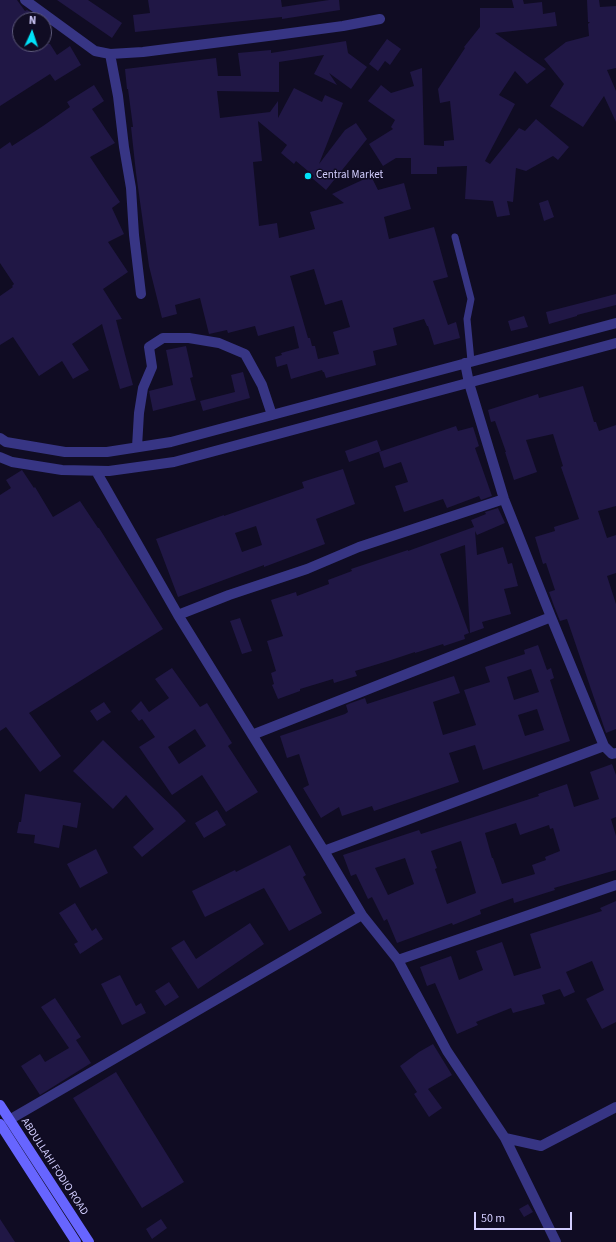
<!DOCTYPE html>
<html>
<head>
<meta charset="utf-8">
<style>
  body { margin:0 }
  #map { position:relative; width:616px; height:1242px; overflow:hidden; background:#100c23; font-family:"Source Sans 3",sans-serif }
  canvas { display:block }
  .north { position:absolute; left:12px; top:12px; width:40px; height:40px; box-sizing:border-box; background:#100c23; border:1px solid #5e5a7b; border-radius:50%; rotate:3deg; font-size:11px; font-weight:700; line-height:16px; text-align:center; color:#d3ceff }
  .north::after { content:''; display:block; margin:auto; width:14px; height:18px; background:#00e3f9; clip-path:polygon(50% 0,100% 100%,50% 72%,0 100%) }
  .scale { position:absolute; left:474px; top:1212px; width:98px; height:18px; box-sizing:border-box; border:2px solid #d3ceff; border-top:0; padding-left:5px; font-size:12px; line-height:14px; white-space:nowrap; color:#d3ceff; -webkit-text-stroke:3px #100c23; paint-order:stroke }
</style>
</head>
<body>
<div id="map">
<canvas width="616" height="1242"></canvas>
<div class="north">N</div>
<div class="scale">50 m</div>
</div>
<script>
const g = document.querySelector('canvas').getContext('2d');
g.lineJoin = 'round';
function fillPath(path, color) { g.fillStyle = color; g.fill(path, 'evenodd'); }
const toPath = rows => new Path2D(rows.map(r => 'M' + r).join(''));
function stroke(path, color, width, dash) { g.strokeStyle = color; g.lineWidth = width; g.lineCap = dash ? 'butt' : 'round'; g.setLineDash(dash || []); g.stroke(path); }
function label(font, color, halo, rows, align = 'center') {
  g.font = font + ' "Source Sans 3",sans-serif'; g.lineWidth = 3; g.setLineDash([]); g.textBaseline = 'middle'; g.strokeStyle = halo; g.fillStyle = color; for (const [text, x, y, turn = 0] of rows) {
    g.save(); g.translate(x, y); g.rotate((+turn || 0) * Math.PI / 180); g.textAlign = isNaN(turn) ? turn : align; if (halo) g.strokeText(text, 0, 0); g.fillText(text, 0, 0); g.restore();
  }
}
const building = toPath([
  [0,0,17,0,25,11,27,10,34,14,37,20,20,20,20,44,50,44,57,55,70,46,81,65,55,81,50,74,0,106],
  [57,0,88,0,122,23,112,38],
  [148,0,281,0,282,7,329,0,339,0,340,10,282,19,282,17,135,32,133,15,150,13],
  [512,0,523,0,524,4,542,2,543,14,555,12,557,26,495,33,546,69,527,84,515,71,499,95,515,104,485,161,490,164,519,128,525,131,536,119,569,147,558,160,553,156,526,171,516,168,513,202,507,201,510,215,497,217,493,201,465,199,467,166,437,167,437,174,411,174,411,158,396,158,383,166,369,144,393,129,391,127,395,120,368,101,381,85,391,93,414,86,410,72,422,68,424,145,444,146,444,141,454,140,450,101,440,103,438,89,465,48,464,47,480,27,480,8,514,8],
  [587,0,599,0,600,7,616,6,616,68,607,70,616,91,616,122,604,96,583,127,550,106,564,84,544,59,566,42,589,36,588,24,590,22,588,22],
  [387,39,401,49,390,65,385,61,378,71,369,64],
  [346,41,348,53,367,67,351,89,329,73,337,85,314,74,324,55,279,62,279,92,217,91,220,118,270,112,278,101,278,118,294,88,322,102,325,95,343,103,319,164,345,130,356,123,367,139,326,190,312,178,314,176,296,161,294,164,281,153,287,145,258,121,262,161,253,162,259,226,277,223,279,238,315,229,310,212,344,203,332,194,371,176,378,190,404,183,411,209,384,217,389,239,434,227,448,277,433,281,448,325,456,322,460,338,434,345,428,326,427,326,424,319,393,328,397,345,373,351,376,365,326,378,324,372,323,372,322,370,291,379,287,364,277,367,275,357,282,355,281,353,299,348,294,326,258,336,255,326,228,333,227,330,209,334,200,298,175,305,177,314,162,318,149,266,136,173,131,127,133,127,128,89,127,89,125,69,216,58,218,76,241,76,238,53,271,50,271,53],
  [314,269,325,305,342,300,350,327,333,332,339,354,318,359,315,346,312,346,310,338,308,338,290,276],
  [94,85,104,101,92,109,115,143,90,157,120,202,112,208,124,234,108,242,128,272,103,289,122,319,116,320,133,385,120,389,102,324,72,344,89,370,73,379,62,361,39,376,13,337,0,345,0,296,13,287,12,286,14,284,0,263,0,149,10,142,12,146,43,126,70,107,67,102],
  [548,200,554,217,544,221,539,203],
  [616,294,616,305,577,315,577,316,549,324,546,312],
  [524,316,528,327,511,331,508,321],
  [186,346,193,377,190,378,196,400,153,411,149,391,173,385,166,350],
  [243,372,250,398,203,411,200,401,235,392,231,375],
  [583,386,594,422,596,422,599,431,616,425,616,506,598,511,607,538,616,535,616,573,607,576,616,604,616,729,606,733,567,619,560,621,554,606,549,592,555,590,546,563,543,564,535,537,555,531,554,527,579,519,561,467,563,466,553,434,526,440,537,472,514,480,505,452,506,452,495,421,491,422,488,410,538,394,539,398],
  [456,426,458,431,473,427,479,446,475,448,492,496,481,500,479,496,447,508,443,499,404,512,395,486,408,482,401,462,384,468,379,452],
  [377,440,381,451,349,462,345,451],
  [343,469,355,504,316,519,325,544,264,567,264,565,178,597,156,539,224,515,224,516,304,488,302,482],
  [256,526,262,545,242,552,235,533],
  [22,470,34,488,35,487,53,517,80,501,98,528,99,528,163,629,29,713,61,756,40,772,6,727,0,731,0,495,11,488,6,480],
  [498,508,505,523,477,535,475,531,477,555,503,547,508,564,512,563,518,586,504,589,511,614,482,622,484,628,470,633,465,545,440,554,469,633,464,635,465,639,444,646,443,644,415,653,415,652,388,661,355,671,357,676,334,683,333,679,300,689,300,691,278,699,272,685,274,684,271,673,276,671,267,641,283,636,271,600,296,592,297,596,329,584,328,580,352,571,351,569,408,550,408,551,474,527,471,520,486,514,485,512],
  [240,618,252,651,242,654,230,621],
  [538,645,547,670,551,668,554,678,550,680,570,741,483,770,475,745,449,753,459,782,374,811,372,806,342,816,339,807,321,818,303,788,309,785,299,754,287,758,280,736,345,714,348,712,346,705,351,703,365,698,367,704,454,676,460,693,433,702,443,735,476,725,464,690,490,682,485,667,525,654,524,650],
  [531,669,539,692,514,700,507,677],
  [537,709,544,730,525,736,518,715],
  [172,668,200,707,207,703,232,743,228,746,258,792,226,812,202,775,172,795,139,747,155,737,142,719,139,721,131,711,141,701,149,712,169,698,155,679],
  [195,729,206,746,179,764,168,747],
  [104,702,111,712,97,721,90,711],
  [103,740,178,812,186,821,142,857,133,847,154,829,126,795,113,809,73,771],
  [612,764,616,775,616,817,611,819,616,836,616,870,554,888,555,890,514,903,513,898,480,910,481,914,453,925,452,923,397,943,387,919,384,921,372,897,368,899,356,874,351,876,343,855,419,830,421,834,539,796,538,794,567,784,574,807,599,799,590,772],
  [516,823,520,835,549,825,550,829,553,828,560,851,545,857,546,860,532,865,535,874,502,884,493,858,492,858,485,833],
  [461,841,476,893,447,904,435,869,437,868,431,851],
  [405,858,414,884,388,895,375,868],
  [25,794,81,803,77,828,63,825,59,848,34,843,35,835,17,833,19,822,21,822],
  [217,810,226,825,204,838,195,823],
  [290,845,306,875,303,877,322,913,289,931,264,888,205,917,192,891,235,870,236,872],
  [96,849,108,873,80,888,67,864],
  [616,901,616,1022,602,1029,586,999,604,990,592,961,566,972,575,992,564,997,560,989,542,995,545,1004,513,1013,511,1008,476,1022,478,1025,457,1034,435,983,427,986,420,967,451,956,459,980,483,970,476,951,502,942,514,976,541,968,530,934,602,911,600,908],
  [75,903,92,931,96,928,103,939,80,954,74,944,78,942,59,913],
  [250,923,264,944,198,989,171,948,184,940,196,959],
  [120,975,136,1006,141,1003,146,1013,122,1025,101,984],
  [169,982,179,997,165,1006,155,991],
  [55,998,81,1037,76,1040,91,1063,40,1095,21,1066,40,1054,45,1062,69,1048,41,1007],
  [433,1044,452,1075,428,1089,442,1108,429,1117,414,1094,417,1092,400,1066,419,1052],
  [116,1072,184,1182,142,1208,73,1098],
  [528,1204,533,1212,524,1217,519,1209],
  [0,1219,15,1242,0,1242],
  [161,1219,167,1228,152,1239,146,1229]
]);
const lane = toPath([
  [455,237,471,299,467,319,471,361]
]);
const street = toPath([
  [25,0,95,51,110,54,143,52,276,35,343,26,380,19],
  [110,54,118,96,124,147,131,188,134,235,141,294],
  [465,363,469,383,504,499,551,617,604,746,612,754,616,753],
  [0,438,6,442,65,452,107,452,171,442,616,323],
  [137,447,139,413,143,388,152,367,149,347,163,338,189,338,219,343,245,354,262,385,272,415],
  [0,457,12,462,62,470,109,471,174,462,616,343],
  [96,471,178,615,324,851,362,915,398,960,447,1051,505,1138,541,1146,616,1107],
  [178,615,229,595,307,569,359,547,504,499],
  [252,735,551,617],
  [324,851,604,746],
  [398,960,616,885],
  [9,1120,362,915],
  [505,1138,556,1242]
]);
const secondary = toPath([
  [0,1105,89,1242],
  [0,1124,76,1242]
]);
const markers = [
  [308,176,4,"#00e3f9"]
];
const poiNames = [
  ["Central Market",316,176]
];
const streetNames = [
  ["ABDULLAHI FODIO ROAD",54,1167,57]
];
fillPath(building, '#201745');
stroke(lane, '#373584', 7);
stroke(street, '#373584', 10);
stroke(secondary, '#6765ff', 10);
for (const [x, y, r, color] of markers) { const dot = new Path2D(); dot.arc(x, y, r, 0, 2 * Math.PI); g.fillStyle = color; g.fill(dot); stroke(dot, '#100c23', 1.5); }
label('11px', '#d3ceff', '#100c23', poiNames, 'left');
label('11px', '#d3ceff', '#100c23', streetNames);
</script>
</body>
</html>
